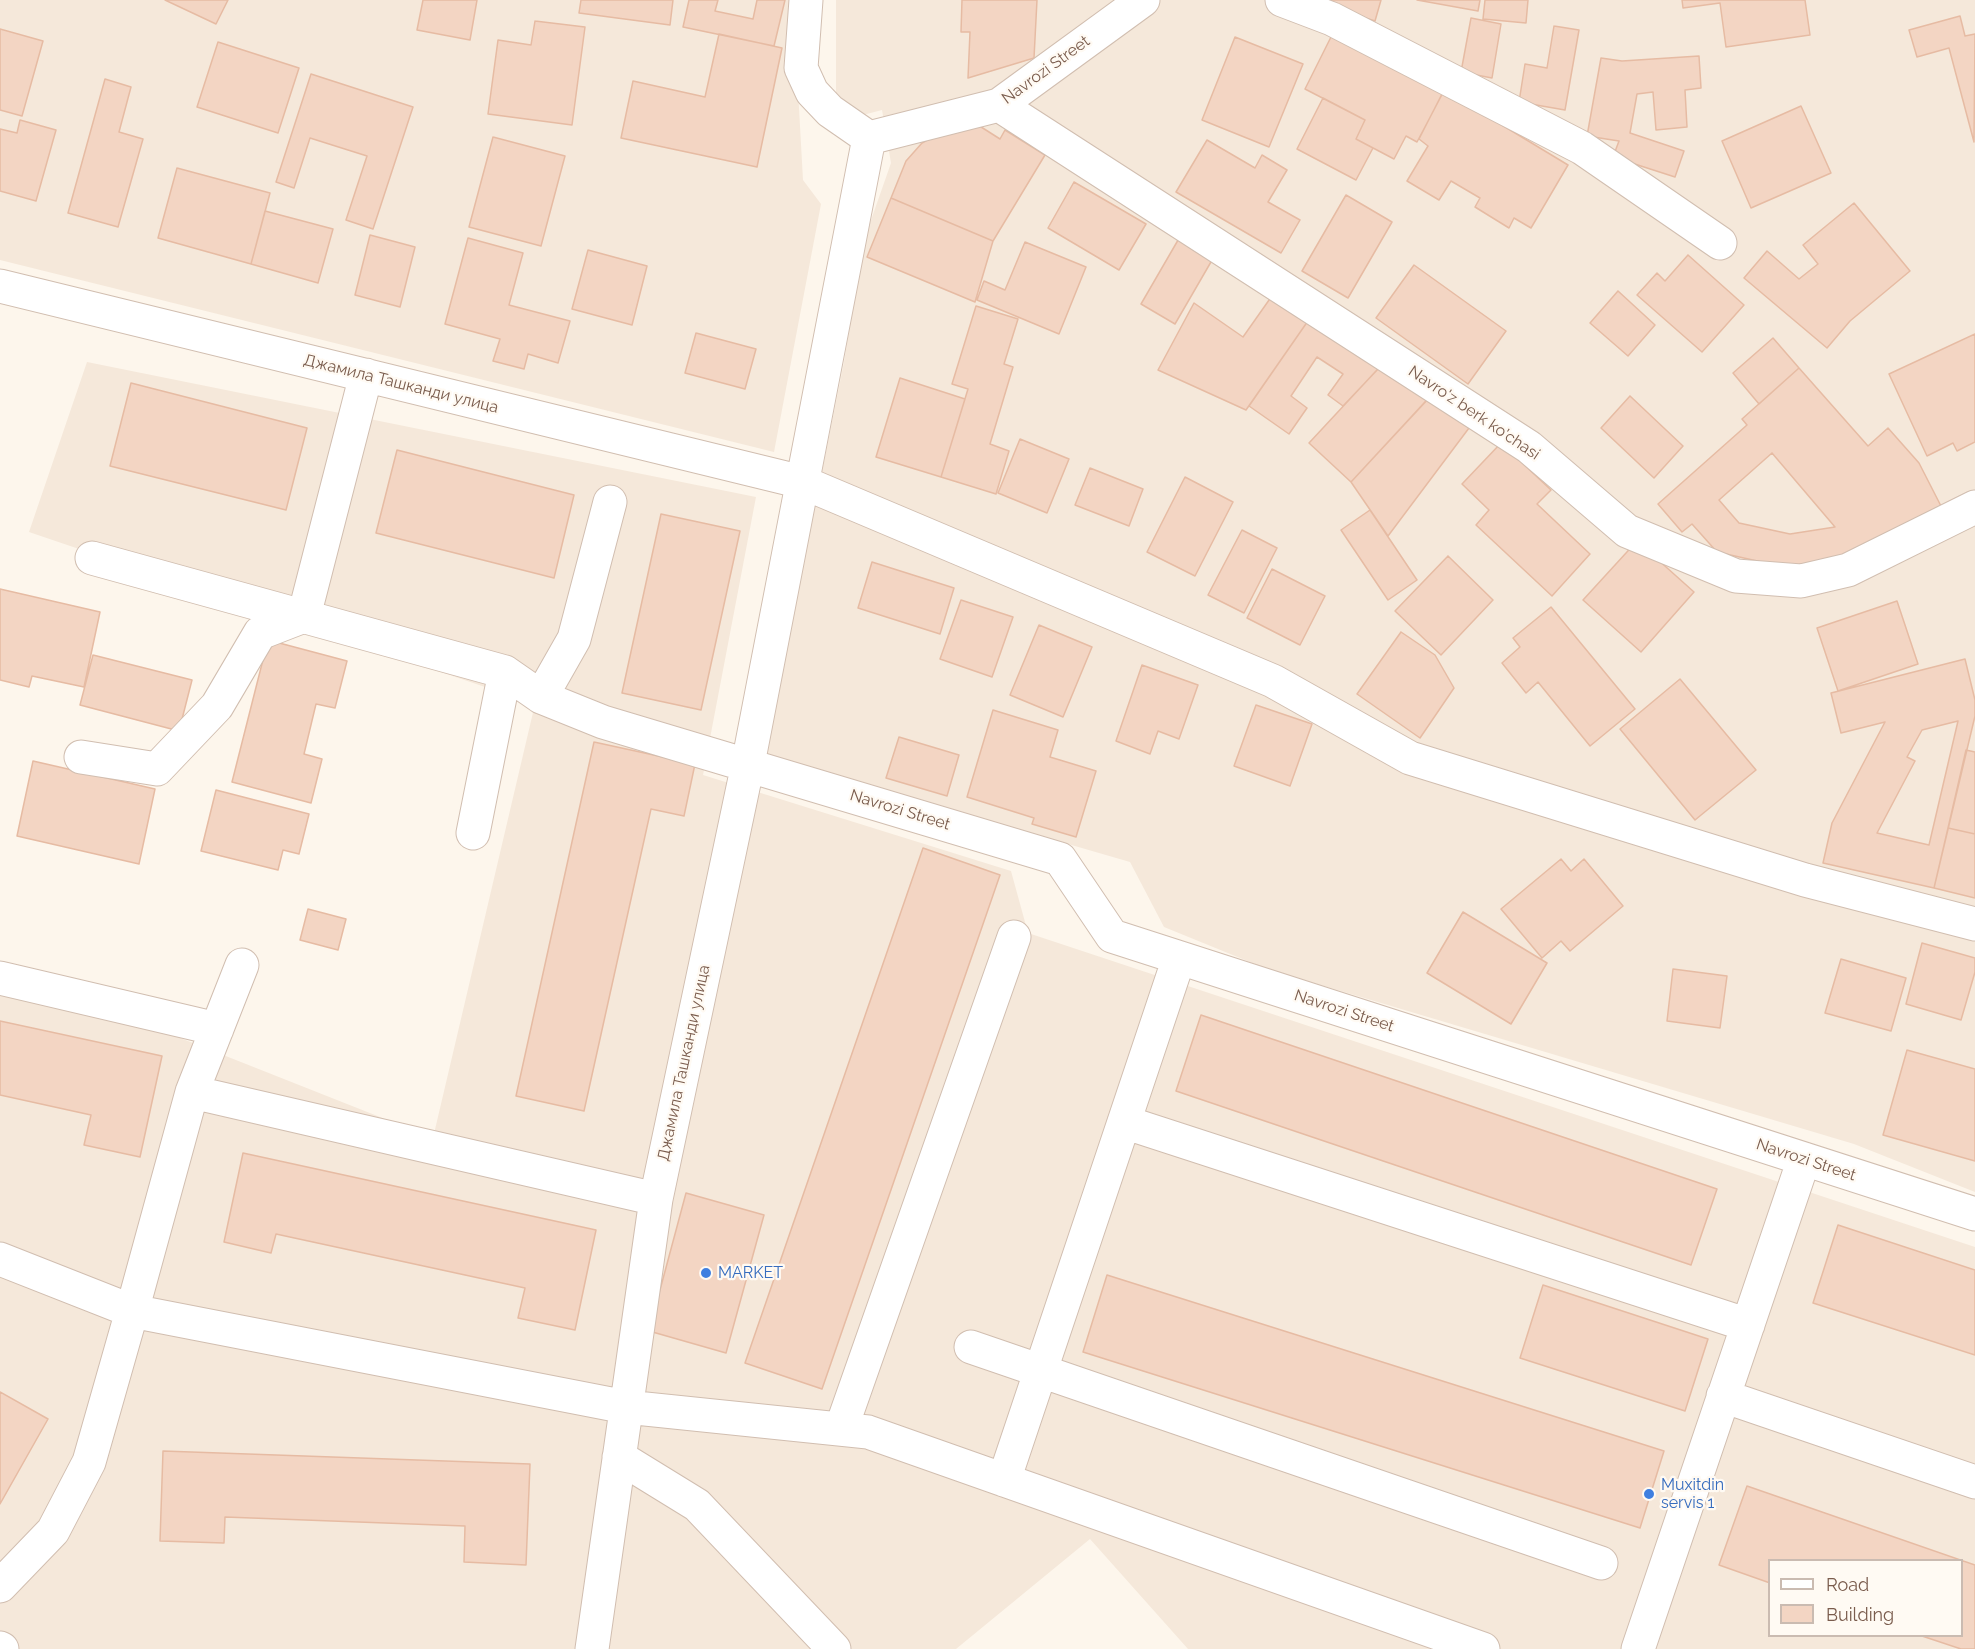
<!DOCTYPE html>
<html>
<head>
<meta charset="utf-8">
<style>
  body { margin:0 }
  #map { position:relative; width:1975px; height:1649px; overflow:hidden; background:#fdf6ec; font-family:Raleway,sans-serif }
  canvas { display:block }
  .legend { position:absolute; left:1768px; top:1559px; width:195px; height:78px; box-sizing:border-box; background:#fffaf3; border:2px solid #cabbb1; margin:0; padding:8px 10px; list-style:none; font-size:18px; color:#7a5c4d }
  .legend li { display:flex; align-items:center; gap:12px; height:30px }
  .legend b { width:30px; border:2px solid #cabbb1 }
</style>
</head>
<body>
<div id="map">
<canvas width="1975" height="1649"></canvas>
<ul class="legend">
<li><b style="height:8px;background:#fff"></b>Road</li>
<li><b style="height:16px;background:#f3d5c3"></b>Building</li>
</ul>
</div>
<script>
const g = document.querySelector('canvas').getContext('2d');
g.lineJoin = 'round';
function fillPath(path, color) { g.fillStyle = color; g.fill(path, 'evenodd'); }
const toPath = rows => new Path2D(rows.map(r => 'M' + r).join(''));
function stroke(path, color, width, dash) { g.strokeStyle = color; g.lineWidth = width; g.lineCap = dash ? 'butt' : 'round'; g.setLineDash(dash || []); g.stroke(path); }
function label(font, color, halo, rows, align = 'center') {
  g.font = font + ' Raleway,sans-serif'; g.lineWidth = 4.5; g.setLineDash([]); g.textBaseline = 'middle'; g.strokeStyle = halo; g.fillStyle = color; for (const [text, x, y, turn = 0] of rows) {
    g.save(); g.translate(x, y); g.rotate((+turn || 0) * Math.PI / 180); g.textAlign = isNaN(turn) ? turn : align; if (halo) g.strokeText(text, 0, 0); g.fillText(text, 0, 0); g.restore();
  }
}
const residential = toPath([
  [0,0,793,0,803,180,821,204,774,452,0,260],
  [836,0,1975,0,1975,1192,1854,1144,1267,969,1164,927,1130,862,765,756,844,362,863,243,891,163,882,110,836,122],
  [87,362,756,497,703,775,1011,871,1028,933,1975,1247,1975,1649,1188,1649,1090,1539,956,1649,0,1649,0,990,155,1028,433,1138,535,704,29,532],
  [1770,1560,1962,1560,1962,1636,1770,1636]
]);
const building = toPath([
  [165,0,228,0,216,24,165,0],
  [423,0,477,0,470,40,417,30,423,0],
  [581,0,673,0,670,25,579,13,581,0],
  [689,0,718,0,715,11,753,19,757,0,785,0,774,46,683,27,689,0],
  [962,0,1037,0,1034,58,968,78,970,32,961,32,962,0],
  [1309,0,1381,0,1375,21,1309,0],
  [1417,0,1480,0,1478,11,1417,0],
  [1485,0,1528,0,1526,23,1483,19,1485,0],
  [1682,0,1805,0,1810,35,1726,47,1720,3,1683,8,1682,0],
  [1960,16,1965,36,1975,34,1974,142,1949,48,1917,57,1909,30,1960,16],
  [1471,18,1501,24,1492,78,1461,72,1471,18],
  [535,21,585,27,572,125,488,114,498,40,531,45,535,21],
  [1554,26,1579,30,1565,110,1519,102,1525,64,1547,68,1554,26],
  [0,29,43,41,22,116,0,110,0,29],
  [1335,29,1446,87,1417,142,1406,136,1394,159,1356,139,1365,120,1305,89,1335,29],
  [719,34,782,48,757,167,621,138,633,81,705,97,719,34],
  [1235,37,1303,64,1269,147,1202,120,1235,37],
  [218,42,299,68,278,133,197,107,218,42],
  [1699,56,1701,88,1685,90,1687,127,1656,130,1653,92,1637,94,1630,133,1684,151,1675,177,1613,157,1619,141,1587,136,1601,58,1622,61,1699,56],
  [311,74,413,107,373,229,346,220,367,156,310,138,294,188,276,182,311,74],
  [105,79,131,87,119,132,143,139,118,227,68,213,105,79],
  [1444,90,1568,165,1531,228,1514,218,1509,228,1475,207,1480,198,1451,181,1439,200,1407,181,1428,146,1419,139,1444,90],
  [1323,98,1365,120,1356,139,1373,148,1356,180,1297,149,1323,98],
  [1801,106,1831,173,1751,208,1722,141,1801,106],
  [967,118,1000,139,1005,130,1045,155,993,241,891,198,906,161,922,143,967,118],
  [20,120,56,130,36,201,0,191,0,129,17,133,20,120],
  [493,137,565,156,541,246,469,227,493,137],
  [1207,140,1255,168,1262,155,1287,170,1268,202,1300,220,1281,253,1176,192,1207,140],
  [177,168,270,193,251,264,158,238,177,168],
  [1074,182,1146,224,1119,270,1048,228,1074,182],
  [1346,195,1392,222,1348,298,1302,271,1346,195],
  [891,198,993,241,975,302,867,257,891,198],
  [1854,203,1910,271,1850,321,1827,348,1744,278,1767,251,1799,279,1818,264,1803,245,1854,203],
  [265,211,333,229,318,283,251,264,265,211],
  [370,235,415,247,400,307,355,295,370,235],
  [1181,235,1215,255,1175,324,1141,304,1181,235],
  [468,238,523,253,509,305,570,321,558,363,528,354,524,369,493,361,500,339,445,324,468,238],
  [1025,242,1086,267,1059,334,977,300,984,281,1005,290,1025,242],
  [588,250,647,266,632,325,572,309,588,250],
  [1688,255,1744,305,1702,352,1637,295,1657,273,1665,281,1688,255],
  [1414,265,1506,331,1468,384,1376,318,1414,265],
  [1618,291,1655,325,1628,356,1590,323,1618,291],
  [1274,293,1310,318,1246,410,1158,370,1194,303,1243,337,1274,293],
  [976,306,1018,319,1004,364,1013,367,990,444,1009,451,996,494,941,477,968,389,952,384,976,306],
  [1310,318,1380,367,1343,406,1328,395,1343,374,1317,357,1291,396,1307,408,1289,434,1249,406,1310,318],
  [696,333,756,349,745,389,685,373,696,333],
  [1975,334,1975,442,1957,451,1953,443,1927,456,1889,374,1975,334],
  [1773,338,1799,368,1759,404,1733,373,1773,338],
  [1389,357,1430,397,1351,482,1309,443,1389,357],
  [1799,368,1868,446,1888,428,1919,463,1943,510,1854,556,1784,567,1717,552,1692,524,1682,532,1658,504,1747,425,1742,419,1799,368],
  [1772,453,1835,527,1790,534,1739,523,1719,500,1772,453],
  [900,378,965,399,941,477,876,457,900,378],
  [131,383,307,428,286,510,110,466,131,383],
  [1436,390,1472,424,1388,536,1351,482,1436,390],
  [1630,396,1683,446,1654,478,1601,428,1630,396],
  [1020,439,1069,459,1047,513,998,493,1020,439],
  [1501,443,1551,490,1537,504,1590,554,1552,596,1476,525,1489,510,1462,484,1501,443],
  [397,450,574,495,554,578,376,533,397,450],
  [1090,468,1143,489,1129,526,1075,505,1090,468],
  [1185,477,1233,502,1195,576,1147,552,1185,477],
  [1370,510,1417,580,1388,600,1341,530,1370,510],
  [661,514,740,531,701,710,622,693,661,514],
  [1242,530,1277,548,1244,613,1208,595,1242,530],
  [1637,541,1694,592,1641,652,1583,600,1637,541],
  [1448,556,1493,600,1441,655,1395,611,1448,556],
  [872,562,954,588,940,634,858,608,872,562],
  [1272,569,1325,596,1300,645,1247,618,1272,569],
  [0,589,100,612,84,687,32,676,29,687,0,680,0,589],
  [961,600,1013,617,992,677,940,659,961,600],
  [1897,601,1918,664,1838,691,1817,628,1897,601],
  [1551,607,1635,709,1590,746,1538,682,1526,693,1502,663,1520,647,1513,638,1551,607],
  [1039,625,1092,647,1063,717,1010,695,1039,625],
  [1401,632,1435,655,1454,688,1420,738,1357,694,1401,632],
  [268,640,347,661,335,708,316,704,304,754,322,759,311,803,232,782,268,640],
  [93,655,192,680,179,731,80,705,93,655],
  [1965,659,1975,700,1975,716,1934,888,1823,863,1832,823,1885,722,1841,733,1831,693,1965,659],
  [1958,721,1929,845,1877,833,1915,761,1907,757,1922,730,1958,721],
  [1142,665,1198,685,1179,739,1158,731,1150,754,1116,741,1142,665],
  [1680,679,1756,770,1695,820,1620,729,1680,679],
  [1256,705,1312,724,1290,786,1234,766,1256,705],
  [993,710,1058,730,1050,757,1096,771,1076,837,1032,824,1034,818,967,797,993,710],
  [899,737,959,755,947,796,886,778,899,737],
  [594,742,695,764,684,816,651,809,584,1111,516,1096,594,742],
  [1966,750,1975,752,1975,834,1948,828,1966,750],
  [33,761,155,789,139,864,17,836,33,761],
  [216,790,309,814,299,854,283,850,278,870,201,851,216,790],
  [1948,828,1975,834,1975,898,1934,888,1948,828],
  [923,848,1000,875,822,1389,745,1363,923,848],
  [1561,859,1571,871,1584,859,1623,906,1570,951,1561,941,1542,958,1501,909,1561,859],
  [308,909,346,919,338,950,300,940,308,909],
  [1463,912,1547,963,1511,1024,1427,973,1463,912],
  [1922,943,1975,958,1975,972,1961,1020,1906,1004,1922,943],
  [1841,959,1906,978,1891,1031,1825,1013,1841,959],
  [1673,969,1727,976,1720,1028,1667,1021,1673,969],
  [1201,1015,1717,1189,1691,1265,1176,1091,1201,1015],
  [0,1021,162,1056,140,1157,84,1145,91,1115,0,1095,0,1021],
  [1907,1050,1975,1069,1975,1161,1883,1135,1907,1050],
  [243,1153,596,1230,575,1330,518,1318,525,1288,276,1234,271,1253,224,1242,243,1153],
  [686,1193,764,1215,726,1353,649,1331,686,1193],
  [1838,1225,1975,1270,1975,1355,1813,1303,1838,1225],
  [1107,1275,1664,1451,1640,1528,1083,1352,1107,1275],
  [1543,1285,1708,1339,1685,1411,1520,1358,1543,1285],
  [0,1392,48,1419,0,1504,0,1392],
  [163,1451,530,1464,526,1565,464,1562,465,1526,225,1517,224,1543,160,1541,163,1451],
  [1747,1486,1975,1565,1975,1649,1961,1649,1922,1636,1962,1636,1962,1560,1770,1560,1770,1583,1719,1565,1747,1486]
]);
const minor = toPath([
  [1282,0,1332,19,1582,148,1720,243],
  [999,105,1529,447,1627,531,1736,576,1801,581,1848,570,1975,507],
  [869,138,999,105,1143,0],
  [0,286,802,482,1273,681,1410,758,1805,880,1975,924],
  [92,558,505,672,541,697,603,722,1060,859,1112,936,1975,1214],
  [541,697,574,639,610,502],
  [81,757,157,769,217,706,260,633,304,616,366,375],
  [473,833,505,672],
  [0,978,217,1029],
  [192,1092,656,1199],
  [1124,1122,1748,1325],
  [0,1259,132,1311,192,1092,242,965],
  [971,1347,1601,1563],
  [1723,1396,1975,1482],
  [841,1429,1014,937],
  [619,1457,697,1505,834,1649],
  [1004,1480,1179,958],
  [0,1586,53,1531,89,1462,132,1311,626,1407,868,1432,1483,1649],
  [0,1648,2,1649],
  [592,1649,656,1199,748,764,869,138,830,111,812,92,801,68,806,0],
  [1638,1649,1804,1159]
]);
const markers = [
  [706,1273,6,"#3f7fe0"],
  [1649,1494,6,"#3f7fe0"]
];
const streetNames = [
  ["Navrozi Street",1046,70,-36],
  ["Джамила Ташканди улица",401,384,14],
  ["Navro'z berk ko'chasi",1474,413,34],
  ["Navrozi Street",900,810,17],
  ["Navrozi Street",1344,1011,18],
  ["Джамила Ташканди улица",684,1063,-78],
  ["Navrozi Street",1806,1160,18]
];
const shopNames = [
  ["MARKET",718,1273],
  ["Muxitdin",1661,1485],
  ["servis 1",1661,1503]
];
fillPath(residential, '#f5e8da');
fillPath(building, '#f3d5c3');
stroke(building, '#e6bba3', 1.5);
stroke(minor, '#d1beb0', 35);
stroke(minor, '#fff', 33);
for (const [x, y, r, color] of markers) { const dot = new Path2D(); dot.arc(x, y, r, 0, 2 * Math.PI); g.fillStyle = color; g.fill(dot); stroke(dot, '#fffaf3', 2); }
label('16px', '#7a5c4d', '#fffaf3', streetNames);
label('16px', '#366cbe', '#fffaf3', shopNames, 'left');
</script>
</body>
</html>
